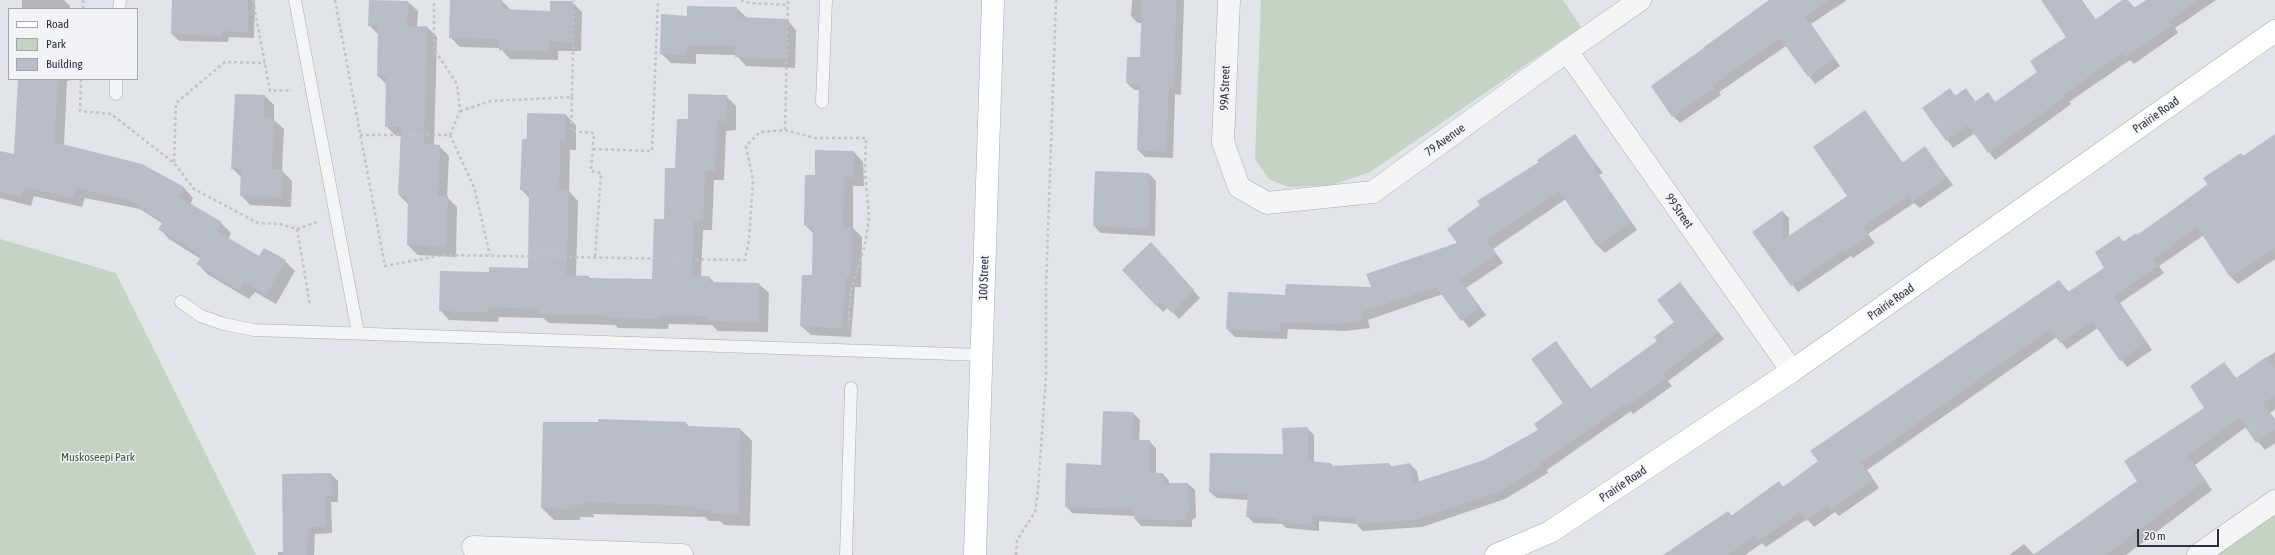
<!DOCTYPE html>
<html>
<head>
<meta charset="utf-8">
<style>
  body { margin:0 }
  #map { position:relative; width:2275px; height:555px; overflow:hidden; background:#e1e4e8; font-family:"Asap Condensed",sans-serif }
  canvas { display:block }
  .legend { position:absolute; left:8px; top:8px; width:130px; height:72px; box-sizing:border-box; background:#f1f3f6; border:1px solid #a2a6ad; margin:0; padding:5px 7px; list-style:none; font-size:12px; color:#2b323f }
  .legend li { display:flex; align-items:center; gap:8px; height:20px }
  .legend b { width:20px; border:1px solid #a2a6ad }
  .scale { position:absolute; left:2137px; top:529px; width:82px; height:18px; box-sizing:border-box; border:2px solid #2b323f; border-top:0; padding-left:5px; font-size:12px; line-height:14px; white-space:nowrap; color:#2b323f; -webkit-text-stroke:3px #f1f3f6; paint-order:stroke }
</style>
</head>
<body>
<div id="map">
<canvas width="2275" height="555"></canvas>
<ul class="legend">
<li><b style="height:5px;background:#fff"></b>Road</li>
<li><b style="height:11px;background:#c6d2c3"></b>Park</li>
<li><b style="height:11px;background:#b9bdc5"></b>Building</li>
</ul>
<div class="scale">20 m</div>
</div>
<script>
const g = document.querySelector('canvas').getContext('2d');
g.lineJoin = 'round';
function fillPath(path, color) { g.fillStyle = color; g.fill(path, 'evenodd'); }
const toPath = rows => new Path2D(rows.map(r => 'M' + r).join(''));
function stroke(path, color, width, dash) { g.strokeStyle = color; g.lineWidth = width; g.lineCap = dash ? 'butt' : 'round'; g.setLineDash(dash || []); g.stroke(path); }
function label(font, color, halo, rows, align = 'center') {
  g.font = font + ' "Asap Condensed",sans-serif'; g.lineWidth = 3; g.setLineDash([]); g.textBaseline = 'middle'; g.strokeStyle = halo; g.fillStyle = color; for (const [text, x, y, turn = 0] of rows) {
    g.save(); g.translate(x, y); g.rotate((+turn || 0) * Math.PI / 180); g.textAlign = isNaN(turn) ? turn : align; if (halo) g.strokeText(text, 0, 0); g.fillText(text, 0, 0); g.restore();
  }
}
const green = toPath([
  [1261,0,1563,0,1581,27,1370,172,1332,185,1288,187,1269,179,1255,159],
  [0,239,116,273,256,555,0,555],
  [2275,501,2275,555,2198,555]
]);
const shadow = toPath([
  [22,0,64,0,70,6,70,9,22,9],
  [173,0,255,0,254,38,229,37,228,42,179,41,172,34],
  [451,0,501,0,511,10,551,12,572,2,582,12,581,51,558,51,558,60,510,59,500,48,460,47,450,37],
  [1132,0,1184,0,1181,95,1175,94,1173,158,1145,157,1138,150,1140,90,1134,90,1127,83,1141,58,1142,23,1138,23,1131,16],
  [1769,0,1847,0,1811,24,1840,66,1815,84,1786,46,1719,92,1721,95,1680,123,1673,116,1704,50,1703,48],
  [2042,0,2082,0,2096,20,2128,1,2135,8,2148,0,2216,0,2175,28,2178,33,2134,64,2130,60,2069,102,2071,104,1995,160,1975,133,1953,148,1924,108,1950,90,1956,96,1966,89,1976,102,1988,93,1996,103,2038,72,2067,37],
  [408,2,418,11,417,27,427,27,437,37,434,146,439,146,449,156,447,197,457,207,456,257,418,255,408,245,409,205,399,195,401,136,396,136,386,126,387,85,378,76,379,35,369,25],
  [737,8,747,18,787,20,796,30,795,68,746,66,736,55,696,54,696,64,671,63,661,53,688,17],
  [19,79,77,79,67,81,64,146,184,188,193,198,190,205,221,223,231,233,228,239,259,257,285,261,295,271,276,304,255,292,249,299,207,274,198,264,201,259,169,239,160,229,163,224,140,209,85,198,82,207,34,196,31,206,0,198,0,152,15,155],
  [265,96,274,105,274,120,284,129,282,171,292,181,291,207,250,205,241,195,241,177,232,168],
  [726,96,736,106,736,130,726,131,724,180,714,180,712,230,703,230,701,277,709,277,715,283,759,284,769,293,768,332,718,331,712,325,669,324,668,329,618,328,615,325,549,323,543,318,499,317,498,322,449,320,440,310,490,273,529,269,530,199,521,189,528,140,566,115,576,125,576,150,570,150,569,191,578,201,576,276,589,277,591,279,653,280,665,220,689,120],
  [1865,111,1903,163,1925,148,1953,185,1920,208,1914,203,1868,234,1875,243,1853,258,1851,256,1798,292,1754,233,1783,212,1789,218,1789,237,1848,196],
  [1574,135,1603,173,1599,175,1637,230,1605,253,1597,245,1566,199,1493,249,1503,263,1466,288,1486,315,1469,328,1443,294,1368,320,1370,328,1346,331,1288,329,1287,339,1235,337,1227,329,1286,296,1372,288,1458,243,1540,162],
  [2275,135,2275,259,2238,284,2231,277,2204,235,2159,266,2164,273,2120,303,2152,350,2127,367,2098,328,2067,349,2057,337,1867,470,1879,488,1839,516,1835,512,1814,527,1807,519,1766,547,1762,543,1745,555,1669,555,1728,512,1732,516,1779,482,1784,488,2059,281,2069,292,2105,268,2119,237,2124,242,2137,236],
  [854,152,863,162,864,186,853,186,853,228,862,237,861,287,855,287,851,337,811,335,801,326,813,276,814,234,805,225,816,176],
  [1149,174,1156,181,1155,236,1101,233,1094,226],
  [1157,251,1200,298,1179,319,1168,307,1163,312,1123,270],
  [1680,283,1724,339,1668,381,1672,386,1633,414,1631,411,1547,470,1548,473,1505,499,1422,527,1363,531,1356,524,1319,521,1319,531,1286,528,1282,524,1254,523,1247,516,1248,500,1217,498,1210,492,1284,455,1307,428,1314,435,1314,463,1331,464,1334,467,1389,464,1392,467,1410,464,1417,471,1419,482,1484,461,1539,430,1564,404,1556,342,1591,389,1658,341,1676,322],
  [2275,352,2275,409,2270,413,2275,419,2275,443,2265,450,2246,427,2195,465,2212,490,2126,555,2034,555,2138,481,2206,408,2224,363,2237,379],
  [1104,412,1133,413,1140,420,1139,441,1149,441,1156,448,1156,474,1163,474,1169,481,1169,484,1188,484,1195,490,1196,517,1192,520,1192,527,1141,526,1135,519,1135,516,1072,513,1066,506,1102,466],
  [685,423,690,427,740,429,752,441,750,526,724,525,720,521,709,521,705,517,593,514,594,517,580,517,580,520,554,520,542,508],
  [331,474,338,481,338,502,331,502,332,533,315,534,314,555,278,555,278,552,284,552],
  [2024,544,2034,555,2009,555]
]);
const building = toPath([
  [172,0,248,0,248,32,222,31,222,36,171,34],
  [369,0,408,1,407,27,427,26,424,144,440,145,438,196,448,196,446,247,407,245,408,195,398,195,401,127,385,127,386,77,377,76,378,26,368,26],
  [450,0,502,0,501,9,550,11,550,1,573,1,572,42,549,41,549,51,499,50,499,39,449,38],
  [1142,0,1176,0,1174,88,1169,88,1166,152,1137,150,1139,87,1138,84,1126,83,1127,57,1140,57],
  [1770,0,1829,0,1805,17,1834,59,1808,77,1780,38,1713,85,1715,88,1672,117,1651,86],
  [2041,0,2081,0,2095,20,2122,0,2128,0,2134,8,2146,0,2199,0,2169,21,2172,26,2126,57,2123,53,2063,95,2065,97,1988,153,1968,125,1946,141,1922,108,1950,88,1955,96,1966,88,1975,102,1988,92,1995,102,2037,72,2030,61,2066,37],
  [687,6,737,7,738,17,787,19,786,59,735,57,735,46,687,45,686,55,660,54,661,14,687,16],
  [18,79,58,79,54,142,142,164,184,187,179,197,222,222,217,231,259,256,264,248,286,260,266,295,245,282,239,290,196,264,202,256,158,229,163,222,129,200,76,188,72,198,25,187,21,197,0,191,0,151,14,154],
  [235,94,265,95,264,118,274,119,272,169,283,170,281,197,240,196,241,169,231,169],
  [688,94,727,95,726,121,717,121,715,170,705,171,703,220,694,221,692,276,709,276,710,282,759,283,759,322,707,321,707,316,659,315,659,319,607,318,607,315,538,314,538,309,489,307,488,312,439,311,440,271,489,272,489,267,528,268,529,190,520,190,522,139,527,139,527,113,566,114,566,141,560,141,559,190,569,190,566,275,589,276,589,278,652,279,654,219,664,219,665,168,675,168,677,119,688,119],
  [1865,110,1902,163,1925,146,1947,178,1912,202,1908,196,1863,227,1869,236,1845,252,1844,250,1791,286,1752,232,1783,210,1783,240,1847,196,1813,147],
  [1575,134,1596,165,1593,167,1631,222,1597,246,1559,191,1486,241,1496,255,1460,280,1479,307,1461,321,1436,287,1361,312,1362,321,1338,324,1280,322,1280,332,1226,329,1228,292,1285,295,1286,284,1371,287,1366,274,1457,243,1447,229,1480,205,1477,201,1539,162,1537,160],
  [2275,134,2275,248,2230,277,2197,227,2153,259,2158,266,2114,296,2146,342,2120,361,2092,321,2060,343,2050,329,1861,463,1872,480,1831,510,1828,505,1806,521,1800,512,1758,541,1755,536,1728,555,1663,555,1728,511,1731,516,1779,481,1783,487,1818,461,1810,451,2059,280,2068,292,2104,268,2095,252,2119,236,2123,242,2136,233,2137,235,2208,185,2203,178,2241,153,2243,156],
  [815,150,854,151,854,177,844,177,843,227,852,226,851,277,846,278,842,328,800,326,802,275,812,275,813,226,804,226,805,175,815,175],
  [1095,171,1149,173,1149,229,1093,226],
  [1151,242,1194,290,1172,313,1160,301,1156,306,1122,270],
  [1680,282,1718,332,1662,374,1666,379,1626,407,1624,405,1540,463,1542,466,1498,492,1415,520,1356,524,1355,518,1313,515,1312,525,1278,522,1278,518,1246,517,1248,494,1209,492,1210,453,1283,454,1282,428,1308,427,1308,461,1331,463,1331,466,1389,463,1389,467,1410,463,1414,483,1484,460,1538,430,1534,424,1563,403,1531,359,1556,341,1590,389,1657,341,1654,337,1674,322,1657,300],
  [2266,357,2275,369,2275,395,2263,404,2275,421,2275,429,2256,443,2239,418,2187,456,2205,481,2106,555,2033,555,2137,481,2124,461,2204,408,2190,386,2224,362,2236,378],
  [1103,411,1133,412,1132,440,1150,440,1150,473,1163,473,1163,483,1188,483,1189,510,1186,513,1185,520,1134,519,1134,509,1065,507,1066,463,1101,465],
  [598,419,686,422,686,426,740,428,739,514,711,513,711,510,696,509,696,506,582,502,582,505,569,505,569,509,541,508,543,422,598,422],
  [331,473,332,496,325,496,326,527,308,527,307,555,283,555,282,474]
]);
const path = toPath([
  [253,0,270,91,292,90],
  [335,0,385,266,443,255,745,260,749,240,753,180,746,146,760,132,785,130,788,0],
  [741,0,750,3,788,5],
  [83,9,83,0],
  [81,79,80,111,111,114,174,163,194,189,258,223,280,224,297,229,317,222],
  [572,97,571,131,594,133,591,171,601,173,595,257],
  [460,111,491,101,572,97,574,0],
  [785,130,815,138,866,138,865,171,869,217,865,245,851,290,848,331],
  [360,135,450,135,460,111,457,84,434,49,434,0],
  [450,135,474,187,490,255],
  [593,149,652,151,658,0],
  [174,162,176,103,225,62,265,63],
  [297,229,310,305],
  [1016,555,1017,540,1035,512,1038,490,1046,376,1046,288,1056,0]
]);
const lane = toPath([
  [295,0,358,333],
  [119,9,120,0],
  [116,94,116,79],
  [822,102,826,0],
  [181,302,201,316,224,324,254,330,982,355],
  [846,555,851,388]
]);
const street = toPath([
  [1229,0,1223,142,1239,187,1267,203,1373,192,1567,51,1640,0],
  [1567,51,1792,371],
  [473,547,682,555],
  [2198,555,2275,501]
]);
const secondary = toPath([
  [975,555,993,0],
  [1496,555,1550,532,1792,371,2275,31]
]);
const streetNames = [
  ["99A Street",1225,88,-88],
  ["Prairie Road",2156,115,-35],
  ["79 Avenue",1445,140,-36],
  ["99 Street",1679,211,55],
  ["100 Street",984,278,-88],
  ["Prairie Road",1891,302,-35],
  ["Prairie Road",1623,484,-34]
];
const parkNames = [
  ["Muskoseepi Park",98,457]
];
fillPath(green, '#c6d2c3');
fillPath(shadow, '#0003');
fillPath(building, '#b9bdc5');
stroke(lane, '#a7abb2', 13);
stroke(street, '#a7abb2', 23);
stroke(secondary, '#a7abb2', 23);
stroke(path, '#c0c2c7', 2.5, [3, 3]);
stroke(lane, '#f4f5f7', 12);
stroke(street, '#f4f5f7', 22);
stroke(secondary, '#fff', 22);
label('12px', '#2b323f', '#f1f3f6', streetNames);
label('12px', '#3f593a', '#f1f3f6', parkNames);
</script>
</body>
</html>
